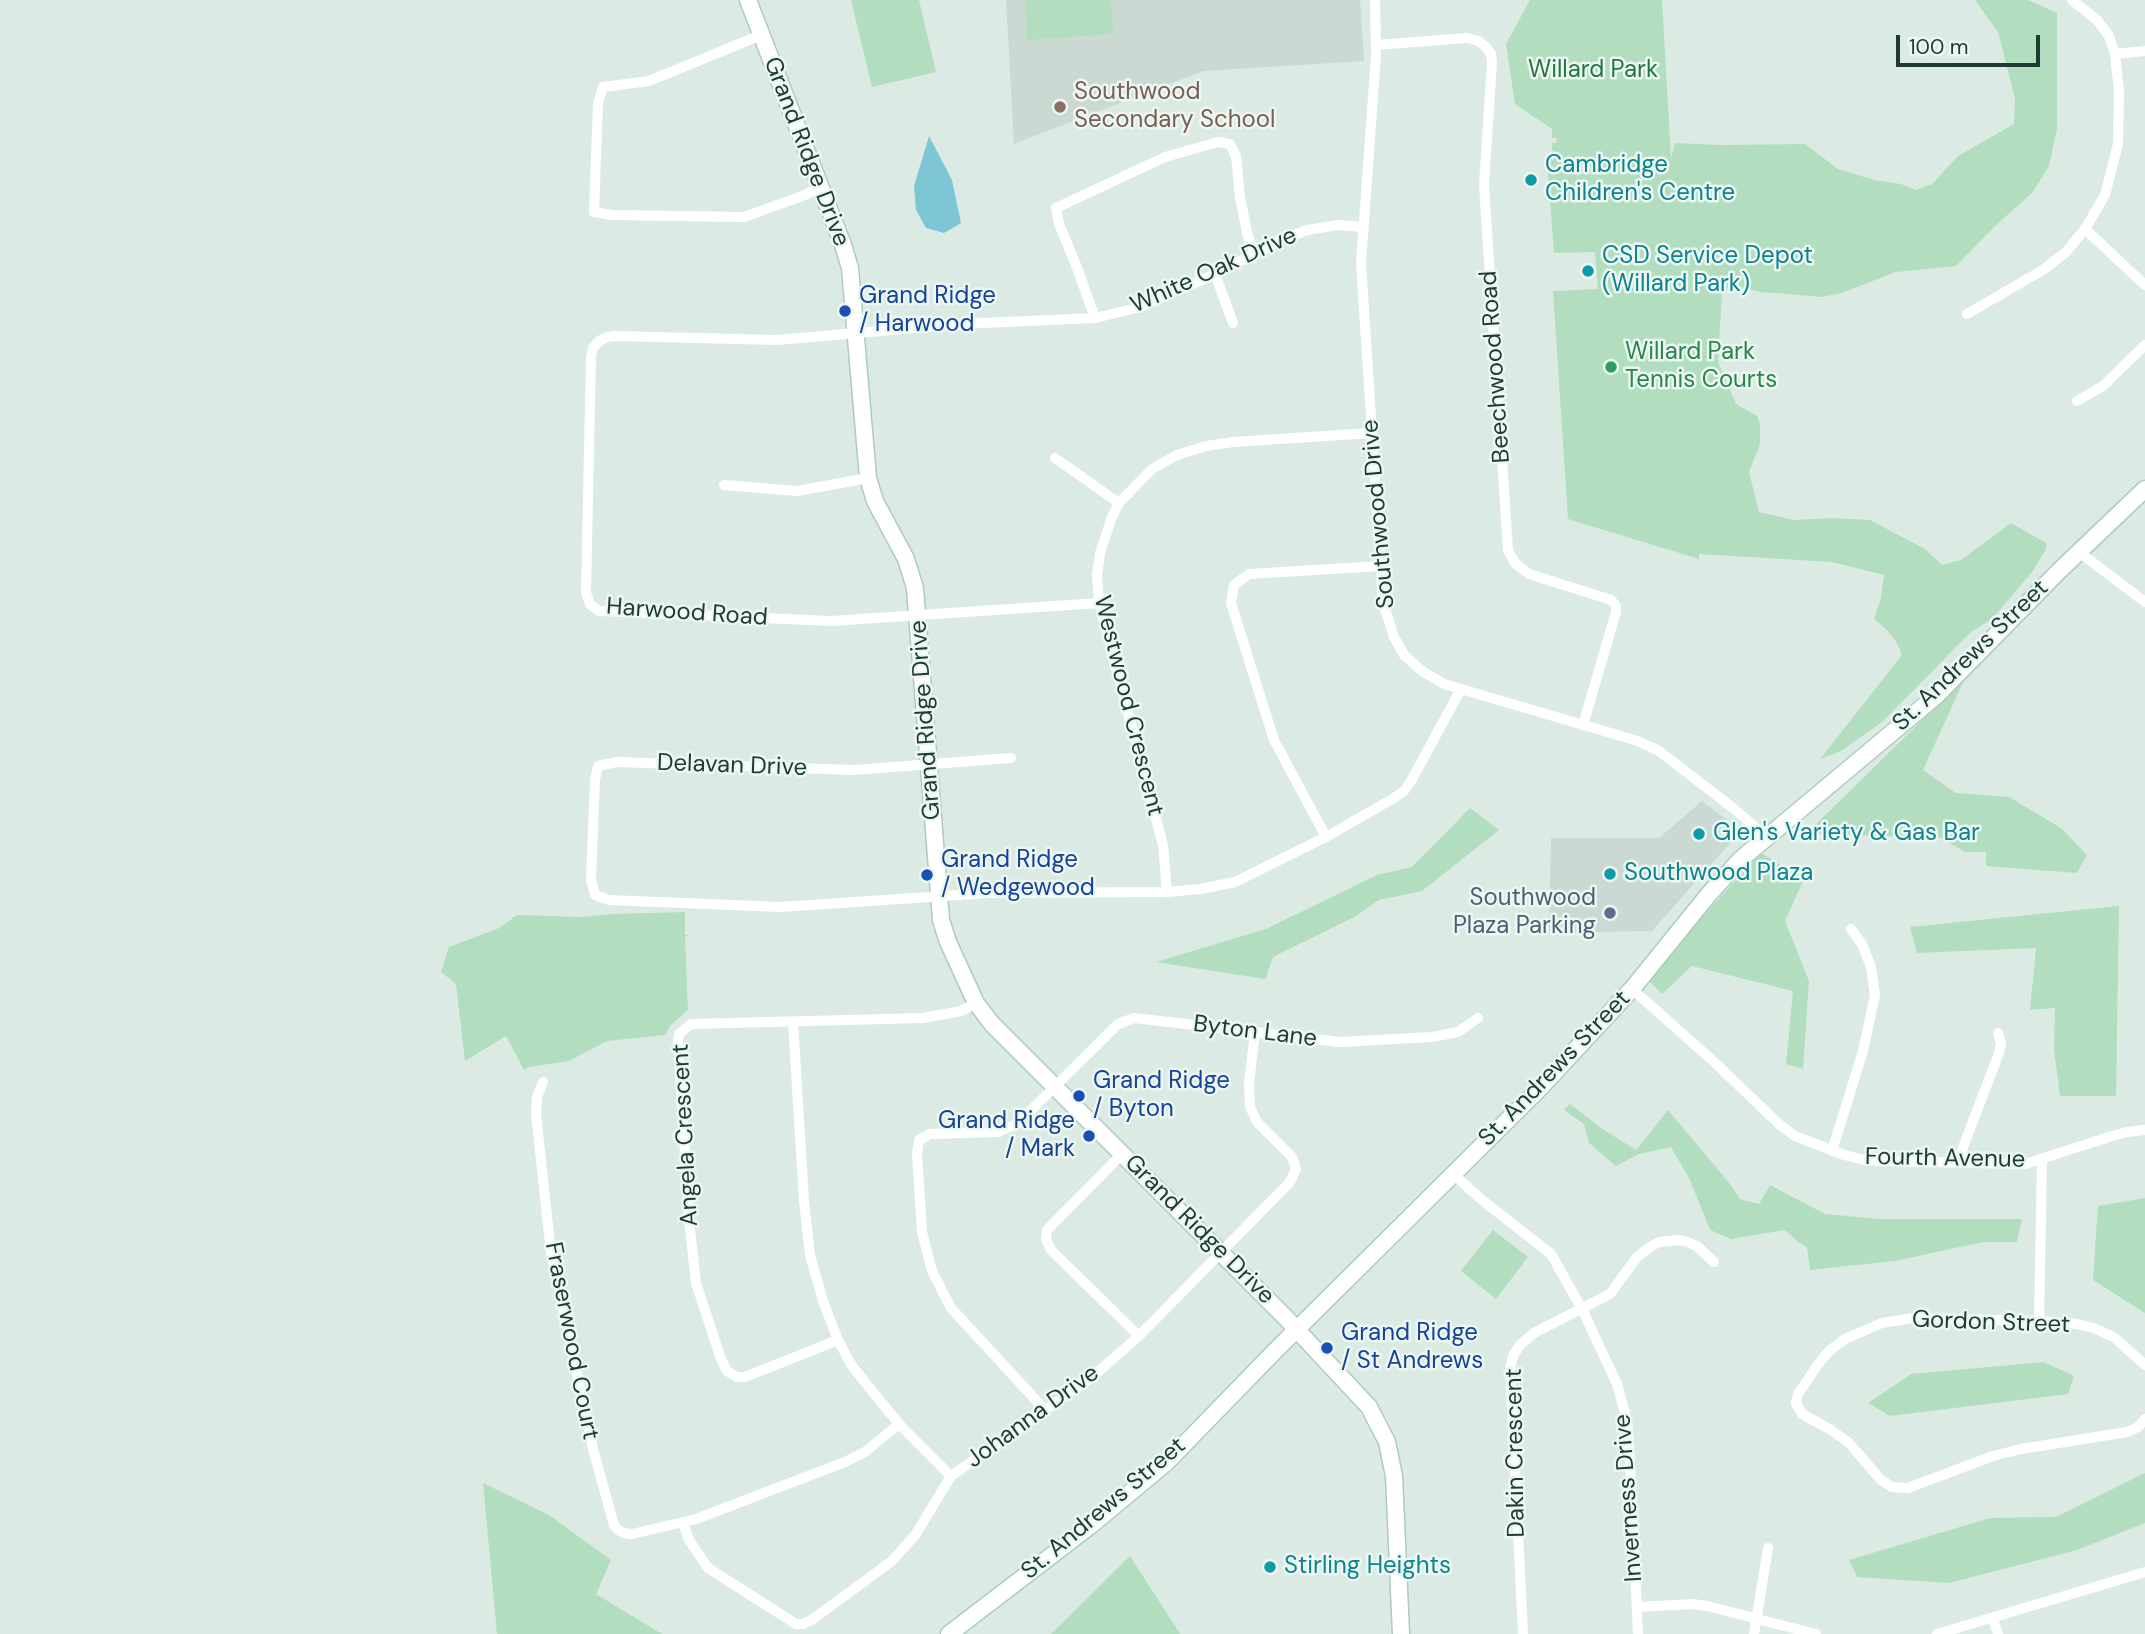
<!DOCTYPE html>
<html>
<head>
<meta charset="utf-8">
<style>
  body { margin:0 }
  #map { position:relative; width:2145px; height:1634px; overflow:hidden; background:#dceae4; font-family:"DM Sans",sans-serif }
  canvas { display:block }
  .scale { position:absolute; left:1896px; top:35px; width:144px; height:32px; box-sizing:border-box; border:4px solid #1d3a33; border-top:0; padding-left:9px; font-size:21px; line-height:24px; white-space:nowrap; color:#1d3a33; -webkit-text-stroke:5px #edf7f2; paint-order:stroke }
</style>
</head>
<body>
<div id="map">
<canvas width="2145" height="1634"></canvas>
<div class="scale">100 m</div>
</div>
<script>
const g = document.querySelector('canvas').getContext('2d');
g.lineJoin = 'round';
function fillPath(path, color) { g.fillStyle = color; g.fill(path, 'evenodd'); }
const toPath = rows => new Path2D(rows.map(r => 'M' + r).join(''));
function stroke(path, color, width, dash) { g.strokeStyle = color; g.lineWidth = width; g.lineCap = dash ? 'butt' : 'round'; g.setLineDash(dash || []); g.stroke(path); }
function label(font, color, halo, rows, align = 'center') {
  g.font = font + ' "DM Sans",sans-serif'; g.lineWidth = 5; g.setLineDash([]); g.textBaseline = 'middle'; g.strokeStyle = halo; g.fillStyle = color; for (const [text, x, y, turn = 0] of rows) {
    g.save(); g.translate(x, y); g.rotate((+turn || 0) * Math.PI / 180); g.textAlign = isNaN(turn) ? turn : align; if (halo) g.strokeText(text, 0, 0); g.fillText(text, 0, 0); g.restore();
  }
}
const built = toPath([
  [1006,0,1360,0,1364,61,1203,71,1014,144],
  [1702,801,1741,831,1652,931,1549,933,1551,838,1659,838]
]);
const green = toPath([
  [851,0,919,0,936,72,872,87],
  [1025,0,1111,0,1113,34,1027,40],
  [1530,0,1662,0,1671,158,1675,143,1721,145,1805,144,1838,169,1874,180,1901,184,1916,190,1932,184,1958,156,2014,124,2015,99,1998,32,1975,0,2028,0,2057,13,2057,129,2049,166,2032,193,1995,226,1956,266,1896,272,1841,293,1823,297,1760,292,1734,285,1722,291,1718,362,1736,404,1757,416,1760,424,1760,444,1749,472,1759,512,1794,520,1831,518,1870,520,1925,549,1942,565,1961,560,2011,523,2046,543,2046,549,2032,572,1992,619,1971,632,1882,722,1841,751,1820,759,1902,655,1897,643,1887,630,1874,619,1881,598,1884,575,1832,562,1699,554,1699,559,1568,519,1553,291,1598,289,1595,252,1554,253,1547,160,1553,160,1552,143,1557,143,1556,138,1552,138,1552,129,1515,104,1506,44],
  [1965,678,1923,770,1956,793,2009,797,2061,828,2087,855,2077,873,1986,866,1986,852,1965,852,1941,838,1807,833],
  [1470,808,1499,830,1422,891,1379,900,1356,916,1273,957,1265,979,1156,962,1266,929,1377,875,1412,867],
  [1761,853,1804,879,1785,921,1809,981,1803,1069,1786,1064,1793,991,1692,966,1662,994,1646,978],
  [2119,906,2116,1096,2060,1096,2054,1050,2055,1008,2030,1010,2036,948,1917,953,1910,927],
  [685,912,685,935,689,935,685,937,688,1010,670,1026,665,1035,607,1041,569,1061,529,1067,524,1070,506,1036,465,1061,456,984,441,972,449,947,499,928,517,915,581,917,613,914],
  [1570,1104,1601,1128,1636,1150,1668,1110,1730,1184,1740,1199,1759,1204,1770,1185,1825,1214,1881,1219,2022,1219,2017,1242,1983,1242,1895,1261,1810,1270,1807,1247,1799,1243,1785,1230,1731,1239,1710,1230,1690,1180,1671,1147,1639,1154,1616,1166,1589,1143,1584,1124,1564,1110],
  [2145,1198,2145,1313,2093,1280,2098,1206],
  [1493,1230,1528,1257,1496,1299,1461,1271],
  [2044,1362,2074,1376,2068,1394,1890,1416,1868,1403,1911,1374],
  [2145,1473,2145,1523,2077,1550,1949,1583,1857,1577,1849,1560,1990,1518,2056,1517],
  [483,1483,549,1515,611,1560,596,1594,662,1634,497,1634],
  [1130,1556,1180,1634,1051,1634]
]);
const water = toPath([
  [929,136,952,180,961,223,944,233,926,228,916,210,914,186]
]);
const street = toPath([
  [1375,0,1376,55,1361,263,1383,603,1394,637,1404,655,1422,671,1444,684,1638,741,1659,751,1733,808,1767,837],
  [761,35,649,81,603,87,598,103,594,212,611,215,744,217,805,195,820,187],
  [1376,45,1467,38,1478,41,1486,47,1491,54,1492,62,1484,185,1508,550,1515,563,1529,574,1605,598,1611,600,1616,606,1616,612,1583,725],
  [2115,54,2145,51],
  [2085,229,2145,285],
  [1215,274,1233,323],
  [1967,314,2043,270,2066,252,2085,229,2105,195,2118,144,2119,91,2115,54,2109,36,2097,20,2072,0],
  [1095,318,1076,265,1059,224,1056,208,1165,157,1218,142,1230,144,1236,156,1240,197,1248,237,1255,253],
  [2077,401,2103,386,2145,345],
  [1055,458,1119,503],
  [724,485,797,491,868,478],
  [2079,552,2145,602],
  [1099,603,832,621,599,611,590,604,586,593,591,357,593,348,599,341,607,337,615,336,777,340,960,324,1095,318,1141,307,1215,274,1279,241,1307,230,1339,225,1362,227],
  [1011,758,854,770,616,762,598,766,595,780,591,880,595,895,609,900,781,907,989,893,1167,892,1201,889,1235,882,1326,837,1394,798,1404,791,1411,781,1461,689],
  [1326,837,1274,740,1231,603,1234,585,1249,574,1381,566],
  [1167,892,1163,845,1099,603,1097,576,1100,553,1112,517,1119,503,1152,469,1177,455,1206,446,1233,442,1372,433],
  [1632,989,1712,1060,1780,1125,1795,1136,1844,1155,1865,1160,1884,1161,2025,1164,2109,1137,2127,1132,2145,1130],
  [793,1022,804,1201,810,1255,823,1301,838,1340,852,1366,899,1424,951,1476],
  [543,1082,537,1097,536,1114,551,1253,593,1449,614,1525,618,1530,624,1533,632,1534,696,1519,845,1462,865,1452,899,1424],
  [1832,1151,1863,1051,1875,995,1871,967,1862,944,1851,929],
  [1122,1154,1047,1230,1046,1239,1051,1250,1139,1336],
  [1961,1162,1962,1150,1999,1053,2001,1043,1998,1033],
  [1453,1174,1482,1200,1551,1254,1582,1309,1617,1384,1627,1420,1629,1443,1638,1634],
  [2039,1321,2042,1160],
  [838,1340,745,1377,737,1377,727,1371,721,1359,696,1283,689,1220,678,1042,679,1034,691,1024,923,1018,961,1011,976,1003],
  [2145,1365,2115,1338,2094,1328,2077,1324,2039,1321,1913,1318,1882,1323,1845,1339,1829,1351,1819,1363,1798,1394,1796,1403,1802,1414,1831,1430,1848,1442,1881,1480,1892,1487,1908,1488,1993,1456,2021,1449,2127,1432,2138,1427,2145,1419],
  [1045,1410,951,1308,932,1271,922,1232,917,1154,919,1140,930,1134,998,1132,1017,1124,1118,1024,1134,1018,1340,1042,1432,1037,1458,1032,1478,1018],
  [683,1523,689,1540,708,1568,796,1624,803,1624,813,1619,892,1561,916,1534,951,1476,1091,1378,1139,1336,1290,1182,1296,1169,1292,1157,1257,1122,1250,1107,1249,1083,1255,1032],
  [1637,1607,1693,1604,1707,1606,1816,1634],
  [1993,1619,1998,1634],
  [1523,1634,1510,1369,1513,1356,1520,1345,1534,1333,1610,1294,1637,1257,1650,1247,1659,1242,1679,1240,1688,1242,1698,1247,1714,1262],
  [1754,1634,1768,1548],
  [1937,1634,2145,1572]
]);
const secondary = toPath([
  [748,0,843,245,850,268,868,478,875,501,906,559,915,588,940,907,941,920,948,942,976,1003,992,1024,1285,1317,1369,1407,1387,1442,1394,1476,1401,1634],
  [949,1634,1090,1526,1167,1462,1275,1351,1539,1089,1632,989,1709,894,1741,859,1937,695,2059,571,2145,489]
]);
const markers = [
  [1060,107,7,"#8d6e63"],
  [1531,180,7,"#0f9aa8"],
  [1588,271,7,"#0f9aa8"],
  [845,311,7,"#1a4fb4"],
  [1611,367,7,"#2e9e5b"],
  [1699,834,7,"#0f9aa8"],
  [1610,874,7,"#0f9aa8"],
  [927,875,7,"#1a4fb4"],
  [1610,913,7,"#5c6f8a"],
  [1079,1096,7,"#1a4fb4"],
  [1089,1136,7,"#1a4fb4"],
  [1327,1348,7,"#1a4fb4"],
  [1270,1567,7,"#0f9aa8"]
];
const parkNames = [
  ["Willard Park",1593,71]
];
const educationNames = [
  ["Southwood",1074,93],
  ["Secondary School",1074,121]
];
const streetNames = [
  ["Grand Ridge Drive",806,152,69],
  ["White Oak Drive",1214,271,-24],
  ["Beechwood Road",1496,367,-94],
  ["Southwood Drive",1379,514,-95],
  ["Harwood Road",687,613,4],
  ["St. Andrews Street",1971,656,-44],
  ["Westwood Crescent",1128,706,76],
  ["Grand Ridge Drive",926,720,-94],
  ["Delavan Drive",732,766,2],
  ["Byton Lane",1255,1032,7],
  ["St. Andrews Street",1555,1069,-46],
  ["Angela Crescent",686,1135,-93],
  ["Fourth Avenue",1945,1159,1],
  ["Grand Ridge Drive",1199,1230,45],
  ["Gordon Street",1991,1323,2],
  ["Fraserwood Court",571,1341,79],
  ["Johanna Drive",1033,1417,-36],
  ["Dakin Crescent",1516,1453,-91],
  ["Inverness Drive",1629,1498,-94],
  ["St. Andrews Street",1104,1509,-40]
];
const cultureNames = [
  ["Cambridge",1545,166],
  ["Children's Centre",1545,194],
  ["CSD Service Depot",1602,257],
  ["(Willard Park)",1602,285],
  ["Glen's Variety & Gas Bar",1713,834],
  ["Southwood Plaza",1624,874],
  ["Stirling Heights",1284,1567]
];
const transitNames = [
  ["Grand Ridge",859,297],
  ["/ Harwood",859,325],
  ["Grand Ridge",941,861],
  ["/ Wedgewood",941,889],
  ["Grand Ridge",1093,1082],
  ["/ Byton",1093,1110],
  ["Grand Ridge",1075,1122,"right"],
  ["/ Mark",1075,1150,"right"],
  ["Grand Ridge",1341,1334],
  ["/ St Andrews",1341,1362]
];
const leisureNames = [
  ["Willard Park",1625,353],
  ["Tennis Courts",1625,381]
];
const serviceNames = [
  ["Southwood",1596,899],
  ["Plaza Parking",1596,927]
];
fillPath(built, '#cadad3');
fillPath(green, '#b2debf');
fillPath(water, '#7ec6d6');
stroke(secondary, '#aecbc1', 19);
stroke(street, '#fff', 10);
stroke(secondary, '#fff', 16);
for (const [x, y, r, color] of markers) { const dot = new Path2D(); dot.arc(x, y, r, 0, 2 * Math.PI); g.fillStyle = color; g.fill(dot); stroke(dot, '#edf7f2', 2.5); }
label('24px', '#247545', '#edf7f2', parkNames);
label('24px', '#785e54', '#edf7f2', educationNames, 'left');
label('24px', '#1d3a33', '#edf7f2', streetNames);
label('24px', '#0d838f', '#edf7f2', cultureNames, 'left');
label('24px', '#164399', '#edf7f2', transitNames, 'left');
label('24px', '#27864d', '#edf7f2', leisureNames, 'left');
label('24px', '#4e5e75', '#edf7f2', serviceNames, 'right');
</script>
</body>
</html>
